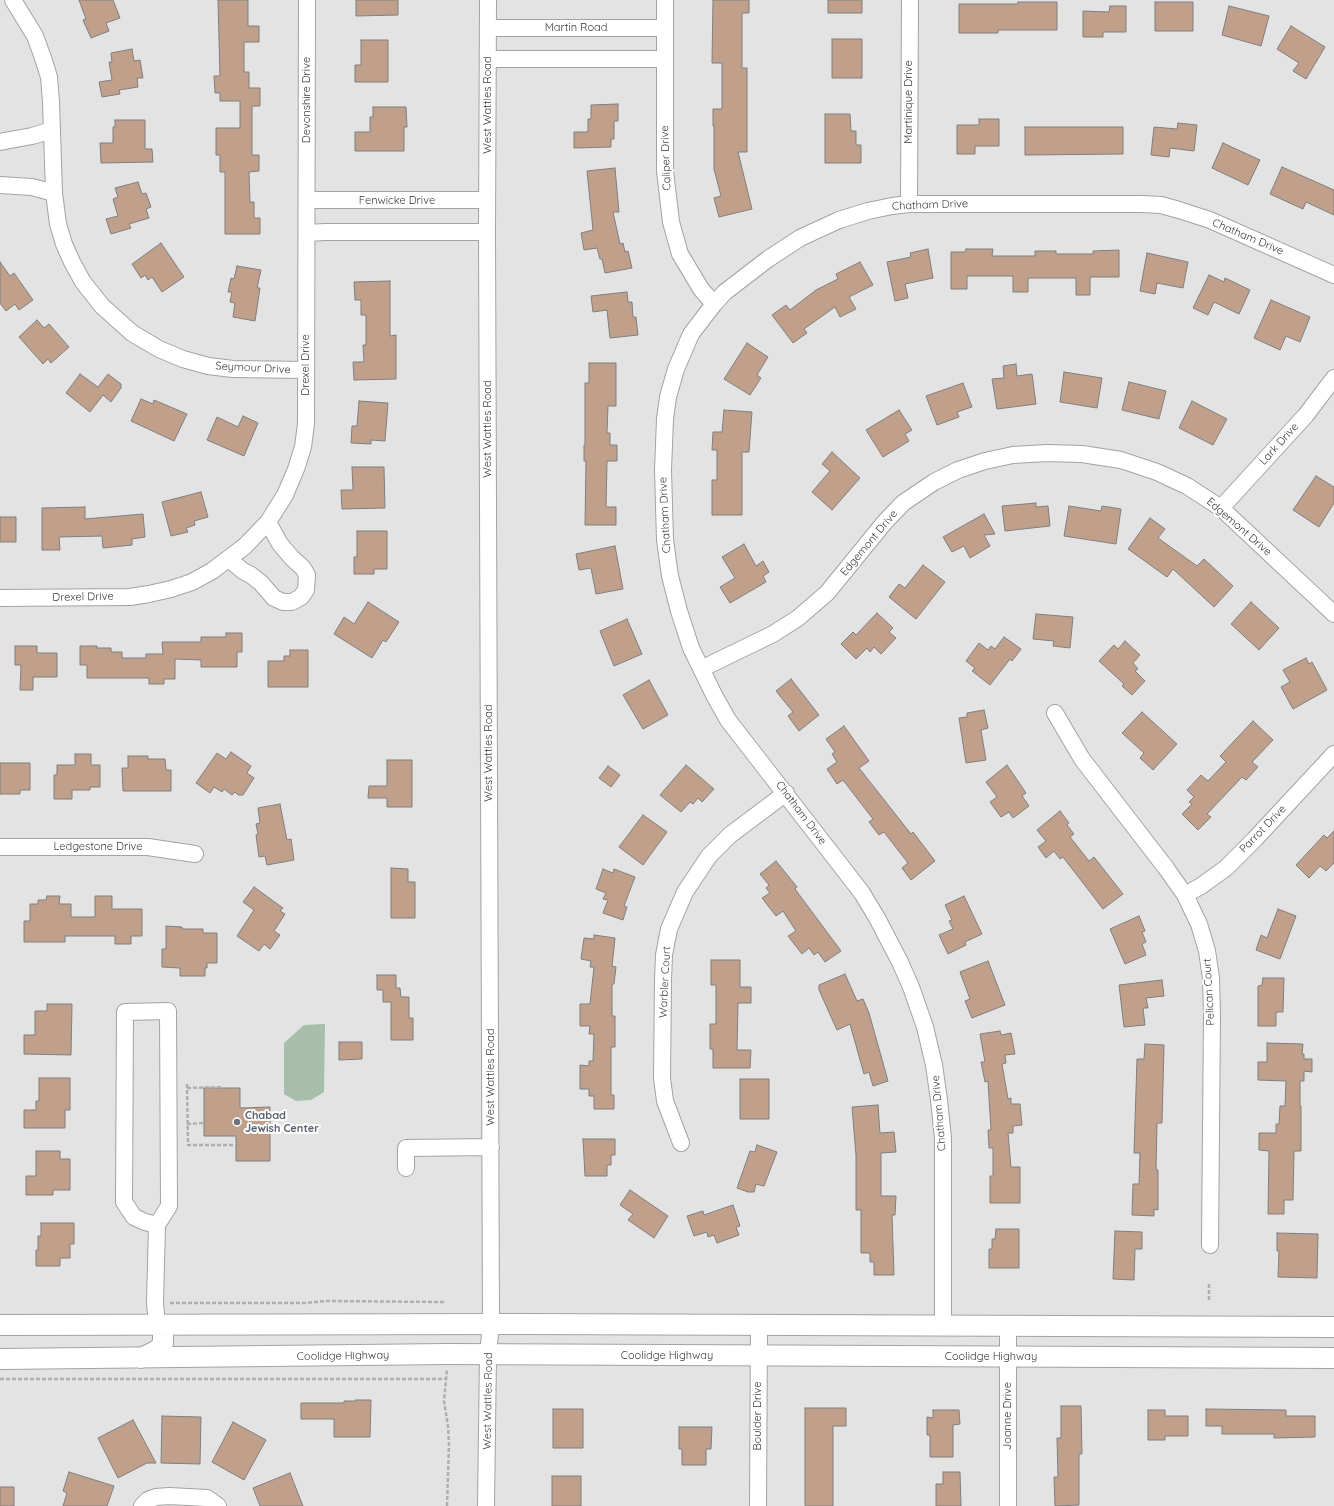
<!DOCTYPE html>
<html>
<head>
<meta charset="utf-8">
<style>
  body { margin:0 }
  canvas { display:block; background:#e3e3e4 }
</style>
</head>
<body>
<canvas width="1334" height="1506"></canvas>
<script>
const g = document.querySelector('canvas').getContext('2d');
g.lineJoin = 'round';
function fillPath(path, color) { g.fillStyle = color; g.fill(path, 'evenodd'); }
const toPath = rows => new Path2D(rows.map(r => 'M' + r).join(''));
function stroke(path, color, width, dash) { g.strokeStyle = color; g.lineWidth = width; g.lineCap = dash ? 'butt' : 'round'; g.setLineDash(dash || []); g.stroke(path); }
function label(font, color, halo, rows, align = 'center') {
  g.font = font + ' Quicksand,sans-serif'; g.lineWidth = 4; g.setLineDash([]); g.textBaseline = 'middle'; g.strokeStyle = halo; g.fillStyle = color; for (const [text, x, y, turn = 0] of rows) {
    g.save(); g.translate(x, y); g.rotate((+turn || 0) * Math.PI / 180); g.textAlign = isNaN(turn) ? turn : align; if (halo) g.strokeText(text, 0, 0); g.fillText(text, 0, 0); g.restore();
  }
}
const green = toPath([
  [325,1024,324,1092,311,1100,296,1101,284,1094,284,1043,304,1025]
]);
const building = toPath([
  [79,0,113,0,120,18,106,23,109,31,91,38,83,20,86,19,79,0],
  [218,0,248,0,248,26,259,26,259,42,244,42,244,72,249,72,249,88,260,88,260,106,252,106,252,155,259,155,259,171,249,172,250,202,254,202,254,218,260,218,260,234,225,234,225,172,220,172,220,155,216,155,216,128,240,128,240,101,220,101,220,93,215,93,214,76,220,76,218,0],
  [356,0,398,0,398,15,356,16,356,0],
  [713,0,749,0,749,13,742,13,742,68,747,68,747,152,738,152,752,209,719,217,714,198,721,196,714,169,714,126,713,126,713,109,722,109,722,63,712,63,713,0],
  [828,0,862,0,862,13,828,13,828,0],
  [1018,2,1057,2,1057,30,998,30,998,33,959,33,959,4,1018,4,1018,2],
  [1155,2,1193,2,1193,31,1155,31,1155,2],
  [1110,6,1126,6,1126,32,1103,32,1103,37,1083,37,1083,11,1109,12,1110,6],
  [1229,6,1269,16,1261,46,1222,35,1229,6],
  [1291,26,1325,47,1306,79,1293,71,1299,63,1277,49,1291,26],
  [832,39,862,39,862,78,832,78,832,39],
  [361,40,388,40,388,82,355,82,355,65,361,65,361,40],
  [132,49,134,61,140,60,143,78,137,78,138,87,119,90,120,94,102,97,99,82,112,80,109,62,112,62,111,53,132,49],
  [618,104,618,121,614,121,614,139,611,139,611,147,574,148,574,132,588,132,588,119,591,119,591,105,618,104],
  [373,107,406,107,407,127,404,127,404,151,355,151,355,132,370,132,370,117,373,117,373,107],
  [825,114,850,114,851,131,856,131,856,145,861,145,861,163,825,163,825,114],
  [979,119,999,119,999,146,975,146,975,154,957,154,957,125,979,125,979,119],
  [115,120,145,120,145,149,152,149,153,162,101,163,100,143,113,143,113,127,115,127,115,120],
  [1178,123,1197,125,1194,151,1170,148,1169,157,1151,155,1154,127,1177,129,1178,123],
  [1025,127,1123,127,1123,154,1025,155,1025,127],
  [1223,143,1260,160,1248,185,1212,168,1223,143],
  [1282,167,1334,190,1334,215,1306,202,1303,209,1270,194,1282,167],
  [615,168,619,212,613,212,620,244,623,243,625,252,628,251,632,268,605,273,602,259,600,259,597,248,584,250,581,233,593,230,587,171,615,168],
  [138,182,142,194,146,193,151,207,146,209,149,218,129,224,131,228,111,234,106,219,118,216,113,199,118,197,115,188,138,182],
  [161,243,184,277,162,292,152,277,148,280,145,275,141,278,132,264,161,243],
  [928,249,933,278,905,284,908,298,895,301,887,262,911,257,910,253,928,249],
  [966,249,993,249,992,256,1035,256,1035,251,1056,251,1056,254,1093,254,1093,251,1119,250,1119,277,1090,277,1090,295,1076,295,1076,278,1028,278,1028,292,1013,292,1013,276,967,276,967,289,951,289,951,252,965,252,966,249],
  [1147,253,1188,262,1183,288,1157,283,1155,294,1140,291,1147,253],
  [0,262,10,276,14,273,33,300,19,310,15,304,6,311,0,303,0,262],
  [860,262,873,285,849,297,856,309,840,317,835,307,804,329,807,333,793,343,772,315,786,305,790,310,816,290,838,279,836,274,860,262],
  [237,266,261,270,257,288,260,288,255,321,233,317,235,303,230,302,232,292,228,292,231,278,234,279,237,266],
  [1209,275,1224,282,1225,278,1250,290,1239,314,1214,302,1208,315,1193,308,1209,275],
  [390,281,390,336,396,335,396,379,354,380,353,362,364,362,363,345,366,345,366,315,361,315,361,300,355,300,354,282,390,281],
  [627,292,628,302,632,302,633,317,636,317,638,335,610,338,607,310,593,312,591,296,627,292],
  [1271,300,1310,317,1300,342,1286,336,1280,350,1254,338,1271,300],
  [37,320,44,328,49,324,69,347,51,363,48,359,43,364,19,337,37,320],
  [747,343,768,357,757,375,761,378,750,395,724,379,747,343],
  [589,363,616,363,616,406,608,406,607,433,610,433,610,445,617,445,617,461,607,461,606,507,616,507,616,525,585,525,586,461,584,461,584,445,585,445,585,383,589,383,589,363],
  [1016,364,1017,376,1032,374,1036,404,997,409,992,379,1004,378,1003,366,1016,364],
  [1064,372,1102,378,1097,408,1060,402,1064,372],
  [80,374,98,387,108,374,121,384,121,388,111,402,103,395,90,412,66,393,80,374],
  [1129,382,1166,391,1159,419,1122,410,1129,382],
  [963,383,972,407,957,412,959,417,937,425,926,396,963,383],
  [141,399,153,404,154,400,187,414,174,441,131,421,141,399],
  [359,401,388,403,385,441,371,440,371,444,351,443,352,426,357,426,359,401],
  [1192,401,1227,419,1213,445,1179,428,1192,401],
  [724,410,752,412,749,452,742,452,742,515,712,515,712,480,717,480,717,450,712,450,713,432,722,432,724,410],
  [899,410,912,430,905,434,909,441,883,457,866,430,899,410],
  [243,416,258,423,244,456,207,440,217,417,238,427,243,416],
  [832,452,860,478,832,510,812,492,830,471,822,464,832,452],
  [352,467,384,467,385,508,342,509,341,490,353,490,352,467],
  [1316,476,1334,487,1334,503,1319,527,1293,510,1316,476],
  [201,492,208,517,194,521,195,525,186,528,188,532,171,536,162,502,201,492],
  [1036,503,1036,507,1048,506,1050,526,1005,531,1002,506,1036,503],
  [1069,506,1101,511,1102,506,1121,509,1116,544,1064,536,1069,506],
  [85,507,85,519,143,514,145,537,132,539,132,545,103,548,102,536,59,537,60,550,42,550,42,508,85,507],
  [984,514,995,534,984,535,990,546,970,558,964,546,952,552,943,537,984,514],
  [0,517,16,517,16,542,0,542,0,517],
  [1150,518,1165,529,1158,538,1197,566,1204,559,1233,586,1214,607,1173,569,1167,577,1128,549,1150,518],
  [357,531,387,531,387,569,374,569,374,574,354,574,354,557,357,557,357,531],
  [744,544,756,566,763,561,769,572,763,576,766,582,730,603,720,587,735,578,722,557,744,544],
  [615,546,623,589,596,594,591,568,579,570,576,554,615,546],
  [923,565,945,582,916,619,889,597,899,584,905,588,923,565],
  [368,602,399,622,386,642,383,640,372,658,334,634,344,617,354,624,368,602],
  [1251,602,1279,628,1259,650,1231,624,1251,602],
  [877,613,893,628,889,632,896,638,881,654,874,647,870,652,867,648,856,659,841,644,853,632,856,635,877,613],
  [1036,614,1073,617,1070,648,1053,646,1054,641,1033,639,1036,614],
  [627,619,642,654,614,666,600,631,627,619],
  [226,633,242,633,242,652,237,652,237,667,201,667,201,660,175,659,175,679,164,679,164,684,149,684,149,678,87,678,87,665,80,665,80,646,97,646,97,648,111,648,111,652,122,652,122,658,146,658,146,654,163,654,162,642,201,642,201,637,226,637,226,633],
  [1004,637,1021,649,1012,661,1010,659,990,685,972,671,975,668,966,661,979,643,988,650,991,646,995,649,1004,637],
  [1125,641,1140,655,1133,663,1138,669,1135,671,1145,681,1132,695,1122,686,1124,684,1099,661,1114,645,1118,649,1125,641],
  [15,646,37,646,37,653,57,653,57,677,33,677,33,690,20,690,21,665,15,665,15,646],
  [290,650,308,650,308,687,268,687,268,661,284,661,284,656,290,656,290,650],
  [1306,658,1309,664,1312,662,1327,690,1293,709,1281,687,1290,682,1283,670,1306,658],
  [791,679,819,715,799,731,788,716,793,712,776,691,791,679],
  [649,680,668,715,643,729,623,695,649,680],
  [984,710,988,728,981,730,986,760,966,763,959,718,967,717,967,713,984,710],
  [1142,712,1177,744,1153,770,1140,758,1144,753,1122,733,1142,712],
  [1253,721,1273,740,1252,762,1258,767,1246,780,1242,777,1207,814,1211,817,1198,830,1182,814,1192,804,1189,802,1194,797,1187,790,1201,775,1208,781,1226,762,1220,756,1253,721],
  [844,726,869,761,859,768,911,834,913,832,935,861,911,880,902,868,908,863,884,832,879,835,869,822,873,819,843,780,837,784,827,769,837,762,832,754,835,752,826,739,844,726],
  [231,752,251,766,247,773,254,778,243,795,238,795,235,792,232,795,224,789,222,792,214,787,210,793,196,783,217,753,226,759,231,752],
  [75,754,91,754,91,765,100,765,100,787,90,787,90,790,72,790,72,799,54,799,54,775,57,775,57,765,75,765,75,754],
  [128,756,148,756,148,759,165,759,166,770,171,770,171,791,123,791,122,768,128,768,128,756],
  [387,760,412,760,412,807,387,807,387,798,368,798,369,786,387,786,387,760],
  [0,763,30,763,30,790,20,790,20,794,0,794,0,763],
  [686,765,714,789,702,802,698,798,693,804,690,802,681,812,660,795,686,765],
  [1007,765,1026,793,1022,796,1029,806,1013,818,1009,812,1001,817,990,802,997,797,986,782,1007,765],
  [608,766,620,775,611,787,599,778,608,766],
  [280,804,287,840,291,839,294,860,267,865,265,856,259,857,256,835,258,834,256,824,260,823,258,808,280,804],
  [1060,811,1069,823,1067,825,1074,834,1070,837,1089,861,1094,857,1123,894,1103,909,1063,857,1060,859,1054,851,1046,858,1038,847,1046,841,1037,830,1060,811],
  [643,815,667,832,643,865,619,847,643,815],
  [1334,831,1334,863,1326,871,1320,866,1309,878,1296,865,1324,835,1327,838,1334,831],
  [776,861,797,887,795,889,841,951,825,962,818,952,814,955,809,948,802,954,788,936,796,931,783,911,776,916,762,898,770,893,766,888,769,885,760,874,776,861],
  [391,868,408,869,408,882,415,882,415,918,391,918,391,868],
  [603,869,613,873,614,869,635,877,624,906,627,907,623,920,603,913,608,900,603,899,606,893,596,889,603,869],
  [254,887,283,908,280,911,285,914,274,931,280,935,270,949,264,944,259,951,237,936,254,910,243,902,254,887],
  [47,896,60,896,59,904,71,904,71,917,95,917,95,896,112,896,112,909,142,909,142,936,131,936,131,944,115,944,115,936,65,936,65,942,24,942,24,921,30,921,30,904,38,904,38,900,46,900,47,896],
  [964,896,982,934,965,942,966,945,948,954,939,935,953,929,949,921,952,920,945,905,964,896],
  [1278,909,1296,916,1280,959,1256,950,1261,935,1267,938,1278,909],
  [1139,916,1145,931,1142,932,1146,942,1142,944,1146,955,1125,964,1110,929,1139,916],
  [166,926,182,927,182,929,203,929,203,933,217,933,217,963,207,963,207,968,205,968,205,976,180,976,180,968,162,967,162,949,166,949,166,926],
  [594,935,615,938,612,966,616,967,614,984,612,984,612,1016,615,1016,615,1047,611,1047,611,1095,614,1095,614,1109,594,1109,594,1096,589,1096,589,1089,580,1089,580,1065,589,1066,589,1061,593,1061,594,1034,589,1034,590,1026,580,1026,580,1004,590,1004,594,967,590,967,591,961,581,959,584,938,594,939,594,935],
  [711,960,740,960,740,987,751,987,751,1003,738,1003,737,1050,751,1050,750,1068,713,1068,713,1049,710,1049,710,1024,716,1024,716,985,711,985,711,960],
  [988,961,1005,1005,972,1018,965,1001,970,999,960,972,988,961],
  [845,974,857,1001,863,999,869,1013,888,1081,873,1086,869,1072,864,1074,850,1024,837,1030,819,990,819,985,845,974],
  [377,975,396,975,396,988,400,988,401,997,409,997,409,1018,413,1018,413,1040,391,1040,391,1002,383,1002,383,990,377,990,377,975],
  [1263,978,1284,978,1283,1012,1276,1012,1276,1026,1258,1026,1258,986,1262,985,1263,978],
  [1162,980,1164,996,1146,998,1148,1008,1143,1008,1145,1025,1124,1027,1119,985,1162,980],
  [47,1004,72,1004,71,1055,24,1054,24,1035,35,1035,35,1011,47,1011,47,1004],
  [1000,1031,1001,1035,1011,1033,1015,1054,1005,1055,1006,1063,1002,1064,1008,1099,1011,1098,1011,1104,1020,1104,1022,1125,1013,1126,1013,1133,1008,1133,1011,1167,1020,1167,1020,1203,990,1203,990,1176,993,1176,993,1148,989,1148,988,1130,991,1130,988,1081,985,1082,981,1062,985,1062,980,1034,1000,1031],
  [339,1042,362,1042,362,1059,339,1060,339,1042],
  [1267,1043,1303,1044,1302,1054,1304,1054,1304,1059,1312,1059,1312,1072,1304,1071,1304,1081,1300,1081,1300,1106,1301,1106,1301,1151,1294,1151,1293,1200,1284,1200,1284,1214,1268,1214,1269,1151,1259,1150,1259,1133,1276,1133,1276,1124,1279,1124,1280,1106,1285,1106,1286,1081,1258,1080,1258,1062,1267,1062,1267,1043],
  [1145,1044,1164,1045,1162,1123,1157,1123,1156,1169,1158,1170,1158,1210,1154,1209,1154,1216,1132,1215,1133,1184,1139,1184,1140,1153,1134,1153,1137,1059,1144,1059,1145,1044],
  [39,1078,70,1078,70,1110,65,1110,65,1128,24,1128,24,1110,36,1110,36,1101,39,1101,39,1078],
  [740,1079,769,1079,769,1119,740,1119,740,1079],
  [204,1088,240,1088,240,1108,270,1107,270,1161,236,1161,236,1136,204,1136,204,1088],
  [878,1105,880,1133,894,1132,896,1152,881,1153,881,1196,896,1196,895,1215,892,1215,894,1275,874,1275,874,1262,870,1262,870,1253,861,1253,861,1210,856,1210,856,1155,852,1107,878,1105],
  [583,1139,615,1139,615,1155,611,1155,611,1165,607,1165,607,1176,585,1176,583,1139],
  [757,1145,777,1152,764,1186,756,1184,754,1192,748,1192,737,1188,750,1151,755,1152,757,1145],
  [36,1151,60,1151,60,1159,70,1159,70,1190,53,1190,53,1195,26,1195,26,1176,36,1176,36,1151],
  [630,1190,668,1216,654,1238,628,1220,633,1214,620,1205,630,1190],
  [733,1205,740,1226,736,1227,739,1235,717,1243,714,1235,708,1237,707,1232,694,1236,687,1216,703,1211,704,1215,733,1205],
  [41,1223,74,1223,74,1244,70,1244,70,1258,60,1258,60,1266,36,1266,36,1250,38,1250,38,1236,41,1236,41,1223],
  [996,1229,1019,1229,1019,1268,989,1268,989,1249,992,1249,992,1239,995,1239,996,1229],
  [1115,1231,1142,1232,1142,1249,1135,1249,1134,1280,1113,1279,1115,1231],
  [1277,1233,1318,1234,1317,1278,1278,1277,1279,1251,1277,1251,1277,1233],
  [356,1400,371,1400,370,1437,334,1437,334,1419,301,1419,301,1403,344,1403,344,1401,356,1401,356,1400],
  [1061,1406,1081,1406,1082,1454,1079,1454,1079,1505,1055,1506,1054,1477,1058,1477,1057,1438,1061,1438,1061,1406],
  [805,1408,846,1408,846,1426,833,1426,833,1506,805,1506,805,1408],
  [553,1409,583,1409,583,1448,553,1448,553,1409],
  [1206,1409,1286,1410,1286,1416,1315,1416,1315,1437,1274,1438,1274,1434,1222,1434,1222,1426,1206,1426,1206,1409],
  [933,1410,959,1410,960,1424,953,1425,953,1457,930,1457,930,1435,927,1435,927,1417,933,1418,933,1410],
  [1148,1410,1165,1410,1165,1416,1188,1416,1188,1436,1165,1436,1165,1440,1148,1440,1148,1410],
  [162,1416,201,1417,200,1464,161,1463,162,1416],
  [133,1420,156,1463,147,1463,118,1478,98,1438,133,1420],
  [233,1422,266,1440,244,1480,212,1462,233,1422],
  [679,1427,712,1427,711,1449,706,1449,706,1465,682,1465,682,1449,679,1449,679,1427],
  [69,1472,114,1486,107,1506,63,1506,67,1493,63,1491,69,1472],
  [943,1472,960,1472,961,1506,936,1506,936,1484,943,1484,943,1472],
  [290,1473,303,1506,260,1506,253,1488,290,1473],
  [552,1476,581,1476,581,1506,552,1506,552,1476],
  [0,1487,14,1487,14,1506,0,1506,0,1487]
]);
const path = toPath([
  [187,1084,188,1145,235,1145],
  [187,1088,222,1087],
  [187,1124,203,1123],
  [1209,1284,1209,1302],
  [170,1303,305,1303,326,1301,446,1302],
  [0,1379,447,1379],
  [447,1506,449,1445,448,1426,444,1401,447,1370]
]);
const minor = toPath([
  [13,0,35,36,43,58,49,77,51,102,54,193,58,224,64,244,72,262,83,282,102,306,132,333,159,349,183,359,208,366,233,369,306,370],
  [665,0,665,171,671,222,680,254,701,289,714,304],
  [488,28,665,28],
  [488,59,665,59],
  [0,142,32,136,52,130],
  [0,185,32,187,54,193],
  [307,200,487,200],
  [909,204,910,0],
  [307,233,325,232,487,232],
  [1221,508,1306,415,1334,378],
  [229,559,243,571,251,575,261,583,274,598,283,602,292,602,301,597,306,590,307,575,303,568,292,558,280,544,268,522],
  [0,598,130,597,149,594,171,589,192,582,212,571,245,546,268,522,285,495,296,469,303,447,306,424,307,0],
  [701,669,773,634,798,618,827,593,884,523,903,503,934,482,958,470,985,461,1013,455,1047,453,1082,454,1121,460,1157,472,1187,486,1221,508,1334,614],
  [1055,713,1082,759,1166,868,1185,895,1199,924,1207,951,1211,978,1212,1015,1210,1245],
  [0,847,148,847,195,854],
  [1185,895,1201,886,1226,868,1254,840,1334,754],
  [681,1143,665,1101,662,1078,663,981,664,955,669,929,685,892,709,856,730,835,786,793],
  [406,1168,406,1148,491,1147],
  [157,1324,155,1303,157,1225,169,1206,168,1011,125,1012,124,1202,134,1217,145,1222,157,1225],
  [943,1326,943,1138,939,1100,934,1065,925,1027,911,987,900,962,877,918,862,893,728,720,714,695,691,648,679,611,670,576,665,540,663,470,665,419,668,397,676,369,691,334,714,304,725,292,768,259,800,238,839,220,868,211,892,206,909,204,1142,204,1161,205,1179,210,1210,220,1334,275],
  [1008,1326,1008,1506],
  [142,1506,148,1500,156,1497,169,1496,207,1498,218,1506],
  [486,1506,488,1355,491,1324,487,232,488,0],
  [758,1506,759,1325]
]);
const major = toPath([
  [0,1325,522,1324,1334,1327],
  [141,1358,154,1352,160,1348,163,1343,163,1335,162,1329,157,1324],
  [0,1359,447,1354,1334,1358]
]);
const markers = [
  [237,1122,4,"#6b7280"]
];
const streetNames = [
  ["Martin Road",576,28],
  ["Devonshire Drive",307,100,-90],
  ["Martinique Drive",909,102,-90],
  ["West Wattles Road",488,105,-90],
  ["Caliper Drive",666,158,-92],
  ["Fenwicke Drive",397,201],
  ["Chatham Drive",930,205,-2],
  ["Chatham Drive",1248,237,23],
  ["Drexel Drive",306,365,-90],
  ["Seymour Drive",253,368,3],
  ["West Wattles Road",488,429,-90],
  ["Lark Drive",1279,444,-48],
  ["Chatham Drive",665,515,-93],
  ["Edgemont Drive",1239,527,41],
  ["Edgemont Drive",869,543,-50],
  ["Drexel Drive",83,597,-1],
  ["West Wattles Road",489,753,-90],
  ["Chatham Drive",801,813,53],
  ["Parrot Drive",1263,829,-46],
  ["Ledgestone Drive",98,847],
  ["Warbler Court",665,982,-87],
  ["Pelican Court",1209,992,-93],
  ["West Wattles Road",491,1077,-90],
  ["Chatham Drive",939,1113,-95],
  ["Coolidge Highway",343,1356,-1],
  ["Coolidge Highway",667,1356],
  ["Coolidge Highway",991,1357],
  ["West Wattles Road",488,1401,-89],
  ["Boulder Drive",758,1416,-90],
  ["Joanne Drive",1008,1416,-90]
];
const worshipNames = [
  ["Chabad",245,1116],
  ["Jewish Center",245,1129]
];
fillPath(green, '#a7beab');
fillPath(building, '#c0a08b');
stroke(building, '#807f7f', 1);
stroke(minor, '#a3a3a4', 18);
stroke(major, '#a3a3a4', 22);
stroke(path, '#afafb0', 2.5, [4, 2]);
stroke(minor, '#fff', 16);
stroke(major, '#fff', 20);
for (const [x, y, r, color] of markers) { const dot = new Path2D(); dot.arc(x, y, r, 0, 2 * Math.PI); g.fillStyle = color; g.fill(dot); stroke(dot, '#fff', 1.5); }
label('11px', '#393a3a', '#fff', streetNames);
label('bold 11px', '#5b616d', '#fff', worshipNames, 'left');
</script>
</body>
</html>
